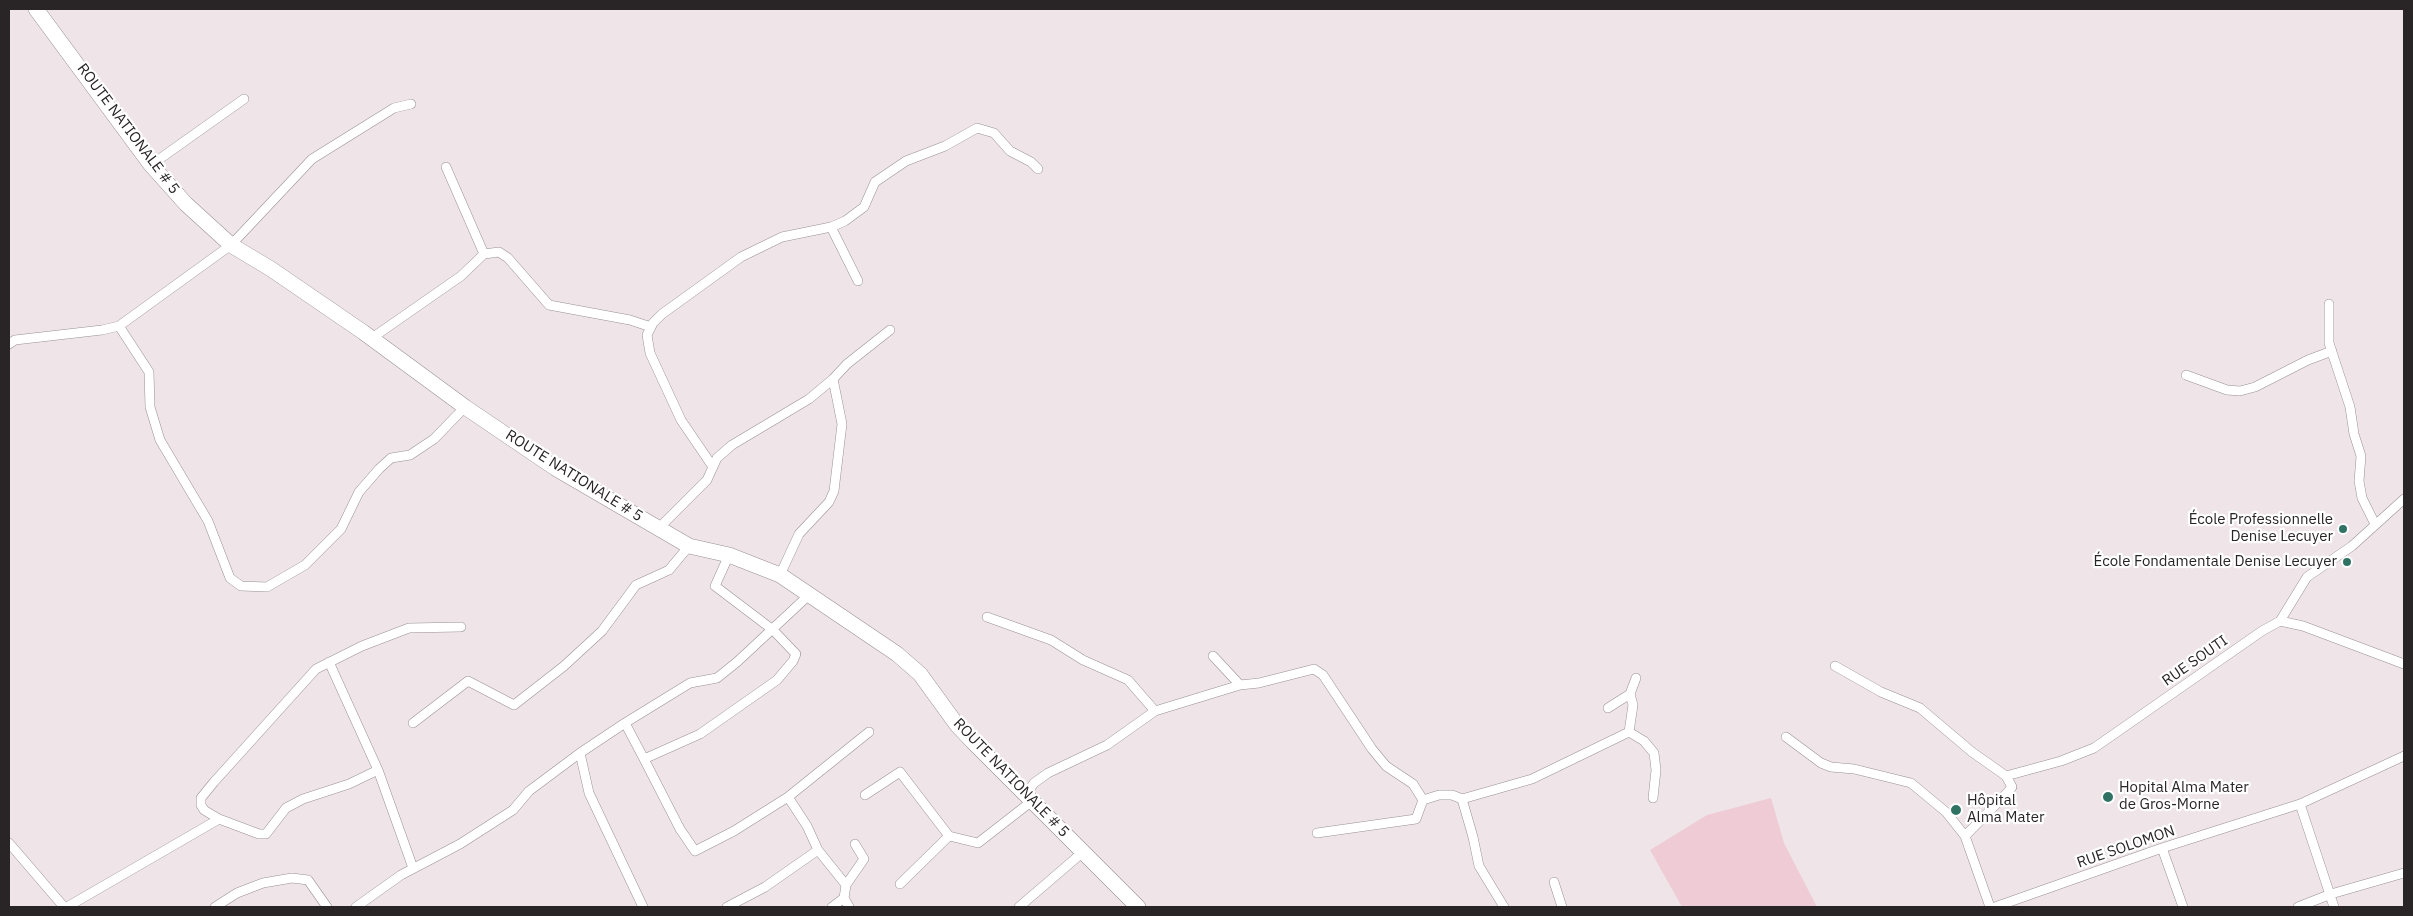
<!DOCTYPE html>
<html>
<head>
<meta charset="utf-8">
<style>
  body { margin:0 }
  #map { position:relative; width:2413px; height:916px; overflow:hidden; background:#efe5e8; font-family:"IBM Plex Sans",sans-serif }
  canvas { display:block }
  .frame { position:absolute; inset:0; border:10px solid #292526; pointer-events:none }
</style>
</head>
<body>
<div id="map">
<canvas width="2413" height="916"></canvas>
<div class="frame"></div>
</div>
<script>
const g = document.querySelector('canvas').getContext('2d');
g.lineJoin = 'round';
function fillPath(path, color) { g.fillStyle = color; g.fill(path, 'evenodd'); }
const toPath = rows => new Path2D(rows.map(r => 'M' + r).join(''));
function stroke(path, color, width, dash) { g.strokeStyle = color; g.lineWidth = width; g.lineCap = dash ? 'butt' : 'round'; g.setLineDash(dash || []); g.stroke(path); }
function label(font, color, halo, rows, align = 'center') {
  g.font = font + ' "IBM Plex Sans",sans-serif'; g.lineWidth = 4.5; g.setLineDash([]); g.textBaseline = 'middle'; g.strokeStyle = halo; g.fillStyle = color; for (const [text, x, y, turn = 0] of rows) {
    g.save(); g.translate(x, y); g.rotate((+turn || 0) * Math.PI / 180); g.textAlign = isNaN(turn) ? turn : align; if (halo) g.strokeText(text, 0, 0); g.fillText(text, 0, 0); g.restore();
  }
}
const green = toPath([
  [1771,798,1784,843,1817,907,1682,907,1650,850,1707,815]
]);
const minor = toPath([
  [151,165,244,99],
  [831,227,858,281],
  [484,254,499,252,508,258,549,305,630,320,651,327],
  [2329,304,2329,343,2350,407,2354,434,2361,456,2359,481,2362,498,2375,524],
  [119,326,149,372,150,407,160,440,208,521,230,578,241,586,267,587,305,565,341,529,359,492,379,469,391,458,410,455,434,439,465,407],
  [372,338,461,276,484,254,446,167],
  [9,344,15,340,102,330,119,326,231,245,312,159,394,108,411,104],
  [2186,375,2227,390,2240,391,2255,387,2308,360,2332,351],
  [713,467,681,420,650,353,647,335,653,323,662,314,741,257,782,237,831,227,845,221,864,207,875,182,906,161,945,146,977,128,994,133,1010,151,1031,162,1038,169],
  [659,528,707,480,717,458,732,445,809,399,833,379,847,364,890,330],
  [729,555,715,586,773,630,796,654,793,661,777,680,700,734,644,759,680,829,695,851,734,831,788,797,869,732],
  [780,575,799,534,829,502,834,491,842,424,833,379],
  [987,617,1051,640,1083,660,1128,680,1155,711],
  [2280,621,2307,577,2352,546,2404,499],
  [1213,656,1240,685],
  [329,662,378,770,413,868],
  [1835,666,1881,692,1920,708,1972,752,2006,776,2012,787,2007,793,1965,836,1990,907],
  [1608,708,1630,694],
  [413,723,468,681,514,705,564,666,602,631,636,585,669,570,689,546],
  [625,723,644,759],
  [1629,732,1633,705,1630,694,1636,678],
  [1786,737,1821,763,1831,767,1854,769,1911,783,1946,812,1965,836],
  [580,753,589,793,643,907],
  [378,770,349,784,303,799,286,808,266,834,259,834,219,819,204,810,201,805,201,798,214,782,316,669,362,646,409,628,461,627],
  [2006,776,2061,761,2094,748,2262,631,2280,621,2303,626,2404,664],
  [865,795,900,772,949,836,978,843,1032,801],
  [1026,795,1034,783,1048,773,1107,745,1155,711,1240,685,1259,683,1314,669,1323,675,1372,749,1386,766,1413,784,1423,800,1439,795,1452,795,1462,799,1532,779,1629,732,1644,741,1654,753,1656,770,1653,798],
  [788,797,807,826,818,850,846,885],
  [1462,799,1473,837,1479,866,1504,907],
  [2300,804,2334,907],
  [1317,833,1416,819,1423,800],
  [9,843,64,907],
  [2162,848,2183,907],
  [1554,882,1562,907],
  [900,884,949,836],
  [67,907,219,819],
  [215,907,237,893,263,883,292,878,308,880,327,907],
  [356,907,401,875,460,844,513,810,529,791,580,753,625,723,690,683,717,678,737,662,810,594],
  [727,907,765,887,818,850],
  [832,907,844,898],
  [849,907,844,898,846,885,864,859,855,844],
  [1019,907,1083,852],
  [1995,907,2162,848,2300,804,2404,756],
  [2298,907,2331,894,2404,873]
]);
const primary = toPath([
  [36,9,151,165,186,204,231,245,271,269,363,332,465,407,555,468,689,546,729,555,780,575,897,654,920,674,957,725,973,742,1138,907]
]);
const markers = [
  [2343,529,5,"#307365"],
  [2347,562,5,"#307365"],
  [2108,797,6,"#307365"],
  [1956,810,6,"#307365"]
];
const streetNames = [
  ["ROUTE NATIONALE # 5",128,129,53],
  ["ROUTE NATIONALE # 5",574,476,32],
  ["RUE SOUTI",2195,661,-35],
  ["ROUTE NATIONALE # 5",1011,778,46],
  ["RUE SOLOMON",2126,847,-19]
];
const poiNames = [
  ["École Professionnelle",2333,520],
  ["Denise Lecuyer",2333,537],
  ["École Fondamentale Denise Lecuyer",2337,562],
  ["Hopital Alma Mater",2119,788,"left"],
  ["de Gros-Morne",2119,805,"left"],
  ["Hôpital",1967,801,"left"],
  ["Alma Mater",1967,818,"left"]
];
fillPath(green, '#eecbd5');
stroke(minor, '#999093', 10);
stroke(primary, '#999093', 16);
stroke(minor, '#fff', 9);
stroke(primary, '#fff', 15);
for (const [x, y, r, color] of markers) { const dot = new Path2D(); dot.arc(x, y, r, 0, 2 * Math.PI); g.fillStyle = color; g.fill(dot); stroke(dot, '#fff', 2); }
label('15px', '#292526', '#fff', streetNames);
label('15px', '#292526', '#fff', poiNames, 'right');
</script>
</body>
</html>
